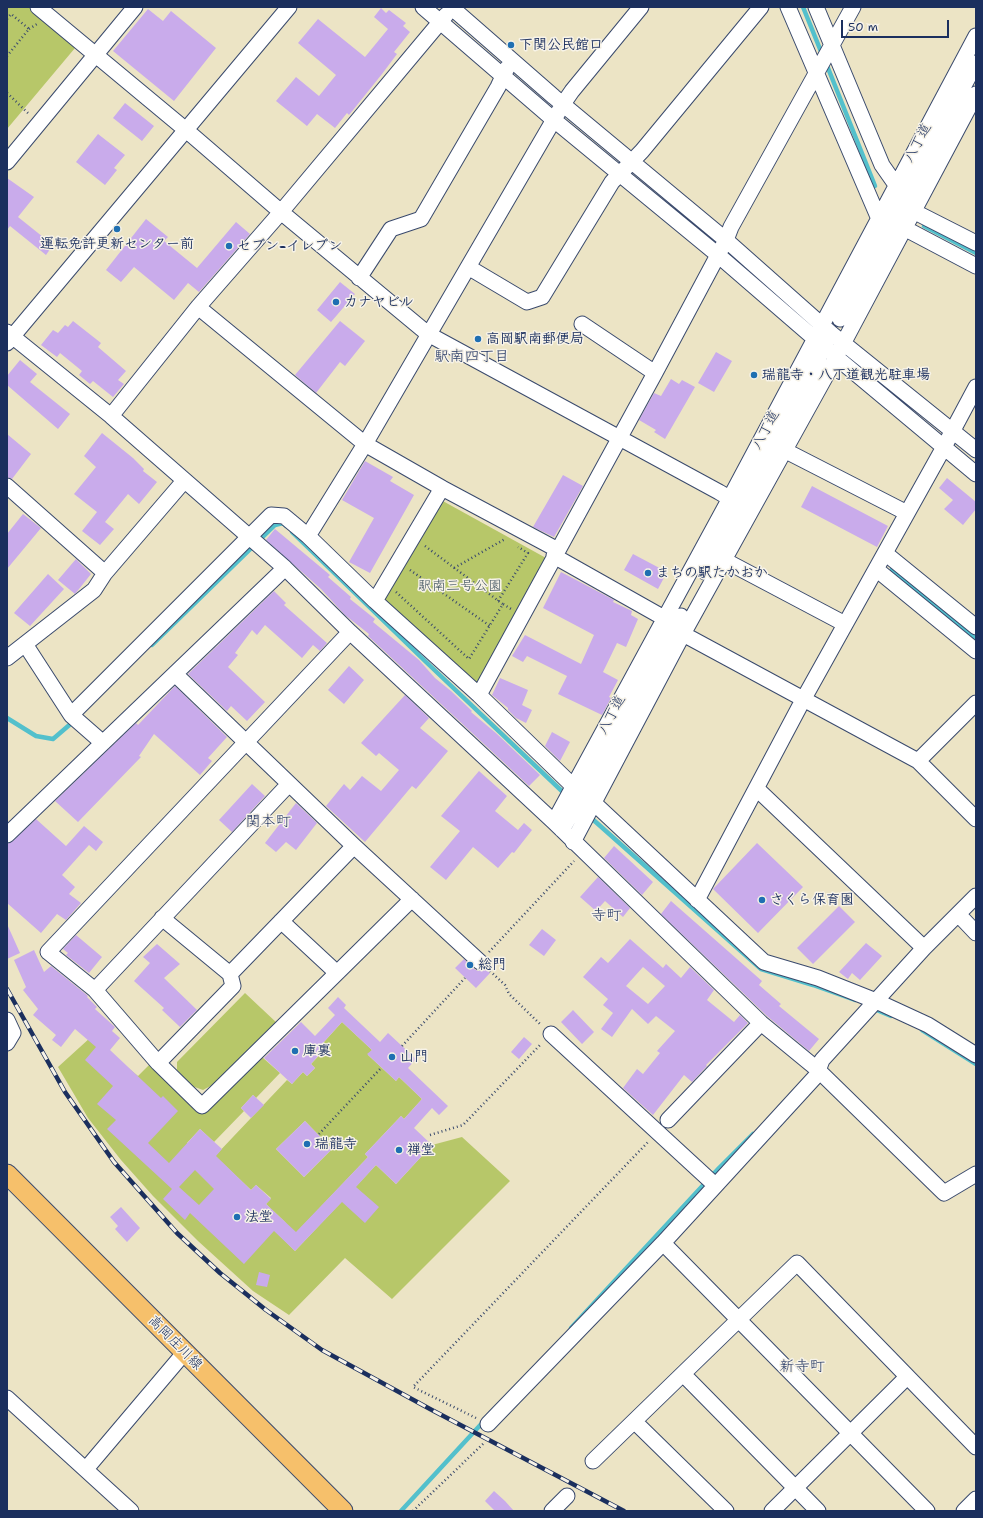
<!DOCTYPE html>
<html>
<head>
<meta charset="utf-8">
<style>
  body { margin:0 }
  #map { position:relative; width:983px; height:1518px; overflow:hidden; background:#ece4c5; font-family:"Shantell Sans",sans-serif }
  canvas { display:block }
  .frame { position:absolute; inset:0; border:8px solid #1b2f5e; pointer-events:none }
  .scale { position:absolute; left:841px; top:20px; width:108px; height:18px; box-sizing:border-box; border:2px solid #1b2f5e; border-top:0; padding-left:5px; font-size:12px; line-height:14px; white-space:nowrap; color:#1b2f5e; -webkit-text-stroke:3px #f7f3e8; paint-order:stroke }
</style>
</head>
<body>
<div id="map">
<canvas width="983" height="1518"></canvas>
<div class="frame"></div>
<div class="scale">50 m</div>
</div>
<script>
const g = document.querySelector('canvas').getContext('2d');
g.lineJoin = 'round';
function fillPath(path, color) { g.fillStyle = color; g.fill(path, 'evenodd'); }
const toPath = rows => new Path2D(rows.map(r => 'M' + r).join(''));
function stroke(path, color, width, dash) { g.strokeStyle = color; g.lineWidth = width; g.lineCap = dash ? 'butt' : 'round'; g.setLineDash(dash || []); g.stroke(path); }
function label(font, color, halo, rows, align = 'center') {
  g.font = font + ' "Shantell Sans","Klee One",sans-serif'; g.lineWidth = 3; g.setLineDash([]); g.textBaseline = 'middle'; g.strokeStyle = halo; g.fillStyle = color; for (const [text, x, y, turn = 0] of rows) {
    g.save(); g.translate(x, y); g.rotate((+turn || 0) * Math.PI / 180); g.textAlign = isNaN(turn) ? turn : align; if (halo) g.strokeText(text, 0, 0); g.fillText(text, 0, 0); g.restore();
  }
}
const green = toPath([
  [7,7,29,7,75,48,7,129],
  [441,500,546,558,475,686,380,602],
  [245,993,278,1024,216,1083,203,1090,192,1086,177,1070,177,1062],
  [342,1022,372,1050,368,1055,396,1081,399,1077,422,1099,404,1119,401,1116,365,1154,368,1157,294,1235,284,1221,266,1204,271,1198,256,1185,251,1190,215,1156,287,1080,292,1084,303,1072,307,1076,315,1068,311,1064,327,1047,323,1043],
  [305,1121,332,1149,304,1177,276,1149],
  [91,1037,138,1076,151,1063,201,1113,262,1057,280,1073,256,1098,253,1095,241,1108,244,1111,214,1142,200,1129,187,1143,295,1251,376,1165,396,1184,432,1145,462,1137,510,1181,392,1299,345,1258,289,1315,253,1291,198,1241,153,1196,121,1160,88,1118,58,1067]
]);
const stream = toPath([
  [803,7,822,54],
  [826,63,875,186],
  [924,226,976,253],
  [292,532,425,661,566,795],
  [892,569,976,639],
  [152,645,275,525,283,523,286,526],
  [7,718,36,736,53,739,74,721],
  [589,816,761,969,813,985,855,1000],
  [872,1008,891,1016],
  [922,1030,976,1064],
  [571,1328,719,1168,753,1134],
  [401,1511,484,1421]
]);
const building = toPath([
  [381,8,386,13,389,10,406,23,403,26,410,32,394,52,397,54,382,74,349,115,347,113,335,128,317,114,307,126,276,101,296,77,319,96,336,75,298,43,318,19,365,57,388,29,374,17],
  [148,9,163,21,171,11,216,48,174,101,113,51],
  [125,103,154,126,142,141,113,118],
  [98,134,125,155,114,168,117,170,105,185,76,162],
  [7,178,34,197,18,217,53,245,46,255,10,226,7,230],
  [146,219,168,237,164,241,197,268,236,222,250,234,199,292,188,283,174,300,134,267,121,282,106,270],
  [340,282,355,294,331,322,317,310],
  [73,321,101,343,98,347,126,371,118,380,124,384,113,397,93,381,90,384,79,375,82,371,60,353,57,357,41,345,53,330,58,333,65,325,68,327],
  [340,321,365,341,345,366,340,362,316,393,295,375],
  [716,352,732,361,714,392,698,383],
  [20,360,37,374,30,382,70,414,58,429,7,385,7,376],
  [671,379,679,384,682,380,695,387,665,439,654,432,656,430,639,420,654,393,661,396],
  [102,433,133,458,144,469,143,471,157,482,139,504,128,494,105,522,114,529,100,545,82,531,97,512,74,494,96,467,84,456],
  [7,434,31,454,12,479,7,477],
  [365,461,393,477,390,481,414,495,370,573,349,562,374,518,342,500],
  [563,475,583,486,554,537,533,527],
  [947,478,976,502,976,509,963,525,944,509,953,500,939,488],
  [812,486,888,526,877,547,801,507],
  [23,514,41,528,7,569,7,534],
  [275,529,330,575,328,577,351,597,350,599,375,619,373,622,419,660,435,678,451,691,472,711,471,712,497,734,540,775,529,786,368,636,369,634,345,615,321,589,266,540],
  [633,554,667,572,658,589,624,570],
  [76,559,91,574,75,594,58,580],
  [561,572,614,600,613,602,632,611,631,615,638,619,626,647,617,643,603,672,618,680,609,697,611,698,602,715,558,694,567,676,527,656,523,662,512,656,525,635,581,664,594,635,543,608],
  [48,574,64,589,30,626,14,613],
  [274,591,286,603,284,605,327,643,320,651,313,645,302,658,265,625,257,635,252,630,235,653,238,655,228,667,265,702,247,721,231,706,227,711,188,674],
  [349,666,364,680,344,704,328,690],
  [500,678,528,690,522,705,532,710,526,723,516,718,508,710,508,708,492,695],
  [175,686,227,737,208,758,212,761,200,775,154,734,139,756,141,757,78,822,55,801,136,723,138,725],
  [405,695,429,718,420,728,448,751,416,789,412,786,365,842,326,806,344,784,350,790,362,776,381,791,399,770,379,753,376,756,361,743],
  [552,732,570,742,560,761,545,746],
  [479,771,507,796,495,811,518,830,524,823,532,830,514,853,512,852,498,868,473,847,446,880,430,867,460,831,441,816],
  [252,784,265,796,232,832,219,820],
  [296,803,317,823,296,850,286,842,276,852,265,843],
  [36,819,66,846,84,826,103,842,96,851,89,845,62,875,75,887,69,894,81,903,66,920,57,914,41,933,7,903,7,844,13,841],
  [757,843,803,887,758,933,713,889],
  [614,846,653,882,642,895,604,858],
  [598,877,630,908,623,917,605,901,596,911,580,897],
  [671,901,762,981,759,985,781,1004,779,1006,819,1039,809,1051,767,1016,661,914],
  [839,906,855,922,813,964,797,948],
  [7,924,20,953,7,959],
  [542,929,556,940,544,956,529,945],
  [76,935,102,957,89,973,66,955,68,953,63,949],
  [630,939,663,968,666,964,681,978,690,967,714,990,707,1000,734,1022,740,1015,748,1023,706,1065,707,1066,692,1082,684,1075,653,1115,623,1088,637,1069,643,1074,660,1053,657,1051,675,1031,656,1016,648,1024,632,1009,612,1037,601,1029,613,1013,603,1005,608,999,583,977,601,957,608,963],
  [643,967,665,986,648,1004,626,986],
  [866,943,882,956,860,980,852,973,848,979,839,972],
  [157,944,180,964,164,978,197,1010,180,1027,162,1010,164,1008,134,981,150,963,143,957],
  [34,950,44,972,51,966,88,996,87,997,97,1007,95,1009,115,1027,112,1031,120,1038,110,1050,161,1098,163,1096,178,1111,148,1143,169,1163,200,1129,222,1149,216,1156,251,1190,256,1185,271,1199,266,1204,296,1232,368,1157,365,1154,401,1116,404,1119,422,1099,399,1077,396,1081,367,1054,372,1050,342,1022,323,1043,327,1046,311,1064,315,1068,307,1076,303,1072,292,1084,264,1058,301,1022,315,1036,335,1015,328,1008,338,997,346,1005,344,1008,380,1042,388,1033,416,1059,408,1068,448,1106,439,1115,432,1108,414,1128,432,1145,396,1184,376,1165,356,1187,379,1207,365,1223,342,1202,295,1251,274,1231,244,1264,190,1213,185,1220,163,1199,172,1189,107,1129,116,1120,97,1104,113,1086,85,1060,96,1047,75,1029,61,1047,52,1040,56,1035,33,1015,38,1009,23,990,26,987,14,960],
  [195,1170,214,1189,199,1205,179,1187],
  [464,959,474,969,478,971,486,969,490,973,476,988,455,968],
  [573,1010,594,1032,582,1044,561,1022],
  [524,1037,532,1044,519,1059,511,1052],
  [253,1095,264,1105,251,1118,241,1108],
  [305,1121,332,1149,304,1177,276,1149],
  [121,1207,140,1228,127,1242,115,1229,118,1226,110,1217],
  [259,1272,270,1275,267,1287,256,1285],
  [494,1491,505,1501,514,1511,495,1511,485,1501]
]);
const path = toPath([
  [7,19,11,14,29,29,7,56],
  [29,29,37,24],
  [7,93,28,113],
  [425,546,504,605],
  [454,568,505,539],
  [410,570,490,626],
  [396,592,469,659,503,604,511,609],
  [498,601,528,553,518,547],
  [489,952,574,861],
  [490,971,505,985,509,994,541,1025],
  [402,1046,465,978],
  [319,1134,381,1068],
  [430,1135,463,1125,541,1044],
  [476,1418,413,1387,649,1141],
  [413,1511,484,1443]
]);
const minor = toPath([
  [38,7,186,130,281,212,428,334,719,492,751,511],
  [423,7,554,120,718,255,836,357,976,474],
  [451,7,554,97,726,240,832,334,976,450],
  [788,7,879,219],
  [816,7,882,165,896,185],
  [7,162,135,7],
  [913,211,976,243],
  [904,228,976,266],
  [468,267,527,302,542,297,612,182,642,151,761,7],
  [359,278,391,229,421,219,498,87,507,68],
  [198,307,365,444,442,488,558,550],
  [840,319,976,63],
  [582,324,655,373],
  [7,332,111,416,285,568,350,632,554,822,761,1023,817,1069,944,1193,976,1174],
  [7,343,289,7],
  [111,416,198,307,281,212,446,15],
  [784,450,907,513],
  [7,486,105,573],
  [308,536,365,444,563,104,572,91,641,7],
  [885,553,976,627],
  [554,556,664,618],
  [724,560,845,624],
  [876,569,976,651],
  [705,572,819,357],
  [375,601,442,488],
  [350,632,48,952,95,990,158,1063,233,986,230,974,354,846],
  [683,634,918,761,976,819],
  [25,644,71,715,103,743],
  [7,658,94,590,105,573,184,481],
  [175,674,354,846,480,962],
  [479,695,655,373,726,240,731,227,853,7],
  [71,715,271,515,284,516,308,536,375,601,479,695,574,787],
  [918,761,976,703],
  [757,789,924,948],
  [595,804,764,962,818,978,876,1001,928,1025,976,1055],
  [554,822,730,498,976,36],
  [562,830,681,616],
  [7,835,285,568],
  [573,842,683,634,828,372,976,94],
  [697,900,803,700,944,447,976,387],
  [958,914,976,933],
  [162,918,230,974],
  [281,921,337,973,412,899],
  [95,990,289,784],
  [7,1020,13,1033,7,1043],
  [551,1034,715,1185],
  [158,1063,202,1106,337,973],
  [668,1120,761,1023],
  [663,1243,927,1511],
  [683,1374,818,1511],
  [7,1398,131,1511],
  [635,1422,726,1511],
  [488,1424,663,1243,816,1076,822,1060,924,948,976,896],
  [593,1461,797,1263,976,1447],
  [86,1469,185,1352],
  [552,1511,567,1496],
  [772,1511,907,1377],
  [964,1511,976,1499]
]);
const major = toPath([
  [7,1174,343,1511]
]);
const rail = toPath([
  [7,989,65,1092,114,1162,177,1233,220,1273,266,1310,322,1350,430,1409,624,1511]
]);
const markers = [
  [511,45,4,"#1f6fb2"],
  [117,229,4,"#1f6fb2"],
  [229,246,4,"#1f6fb2"],
  [336,302,4,"#1f6fb2"],
  [478,339,4,"#1f6fb2"],
  [754,375,4,"#1f6fb2"],
  [648,573,4,"#1f6fb2"],
  [762,900,4,"#1f6fb2"],
  [470,965,4,"#1f6fb2"],
  [295,1051,4,"#1f6fb2"],
  [392,1057,4,"#1f6fb2"],
  [307,1144,4,"#1f6fb2"],
  [399,1150,4,"#1f6fb2"],
  [237,1217,4,"#1f6fb2"]
];
const poiNames = [
  ["下関公民館口",519,45],
  ["運転免許更新センター前",117,244,"center"],
  ["セブン-イレブン",237,246],
  ["カナヤビル",344,302],
  ["高岡駅南郵便局",486,339],
  ["瑞龍寺・八丁道観光駐車場",762,375],
  ["まちの駅たかおか",656,573],
  ["さくら保育園",770,900],
  ["総門",478,965],
  ["庫裏",303,1051],
  ["山門",400,1057],
  ["瑞龍寺",315,1144],
  ["禅堂",407,1150],
  ["法堂",245,1217]
];
const streetNames = [
  ["八丁道",918,143,-62],
  ["八丁道",766,430,-62],
  ["八丁道",612,715,-62],
  ["高岡庄川線",175,1343,45]
];
const parkNames = [
  ["駅南三号公園",460,586]
];
const neighbourhoodNames = [
  ["駅南四丁目",472,357],
  ["関本町",268,822],
  ["寺町",606,916],
  ["新寺町",802,1367]
];
fillPath(green, '#b7c769');
stroke(stream, '#53c0cc', 4.5);
fillPath(building, '#c9abeb');
stroke(minor, '#3a4a6d', 17);
stroke(major, '#3a4a6d', 21);
stroke(path, '#3a4a6d', 2.5, [1, 3]);
stroke(minor, '#fff', 15);
stroke(major, '#f6c06b', 19);
stroke(rail, '#1b2f5e', 4.5);
stroke(rail, '#f7f3e8', 3, [9]);
for (const [x, y, r, color] of markers) { const dot = new Path2D(); dot.arc(x, y, r, 0, 2 * Math.PI); g.fillStyle = color; g.fill(dot); stroke(dot, '#f7f3e8', 1.5); }
label('bold 14px', '#1b2f5e', '#f7f3e8', poiNames, 'left');
label('14px', '#1b2f5e', '#f7f3e8', streetNames);
label('14px', '#425561', '#f7f3e8', parkNames);
label('15px', '#1b2f5e', '#f7f3e8', neighbourhoodNames);
</script>
</body>
</html>
